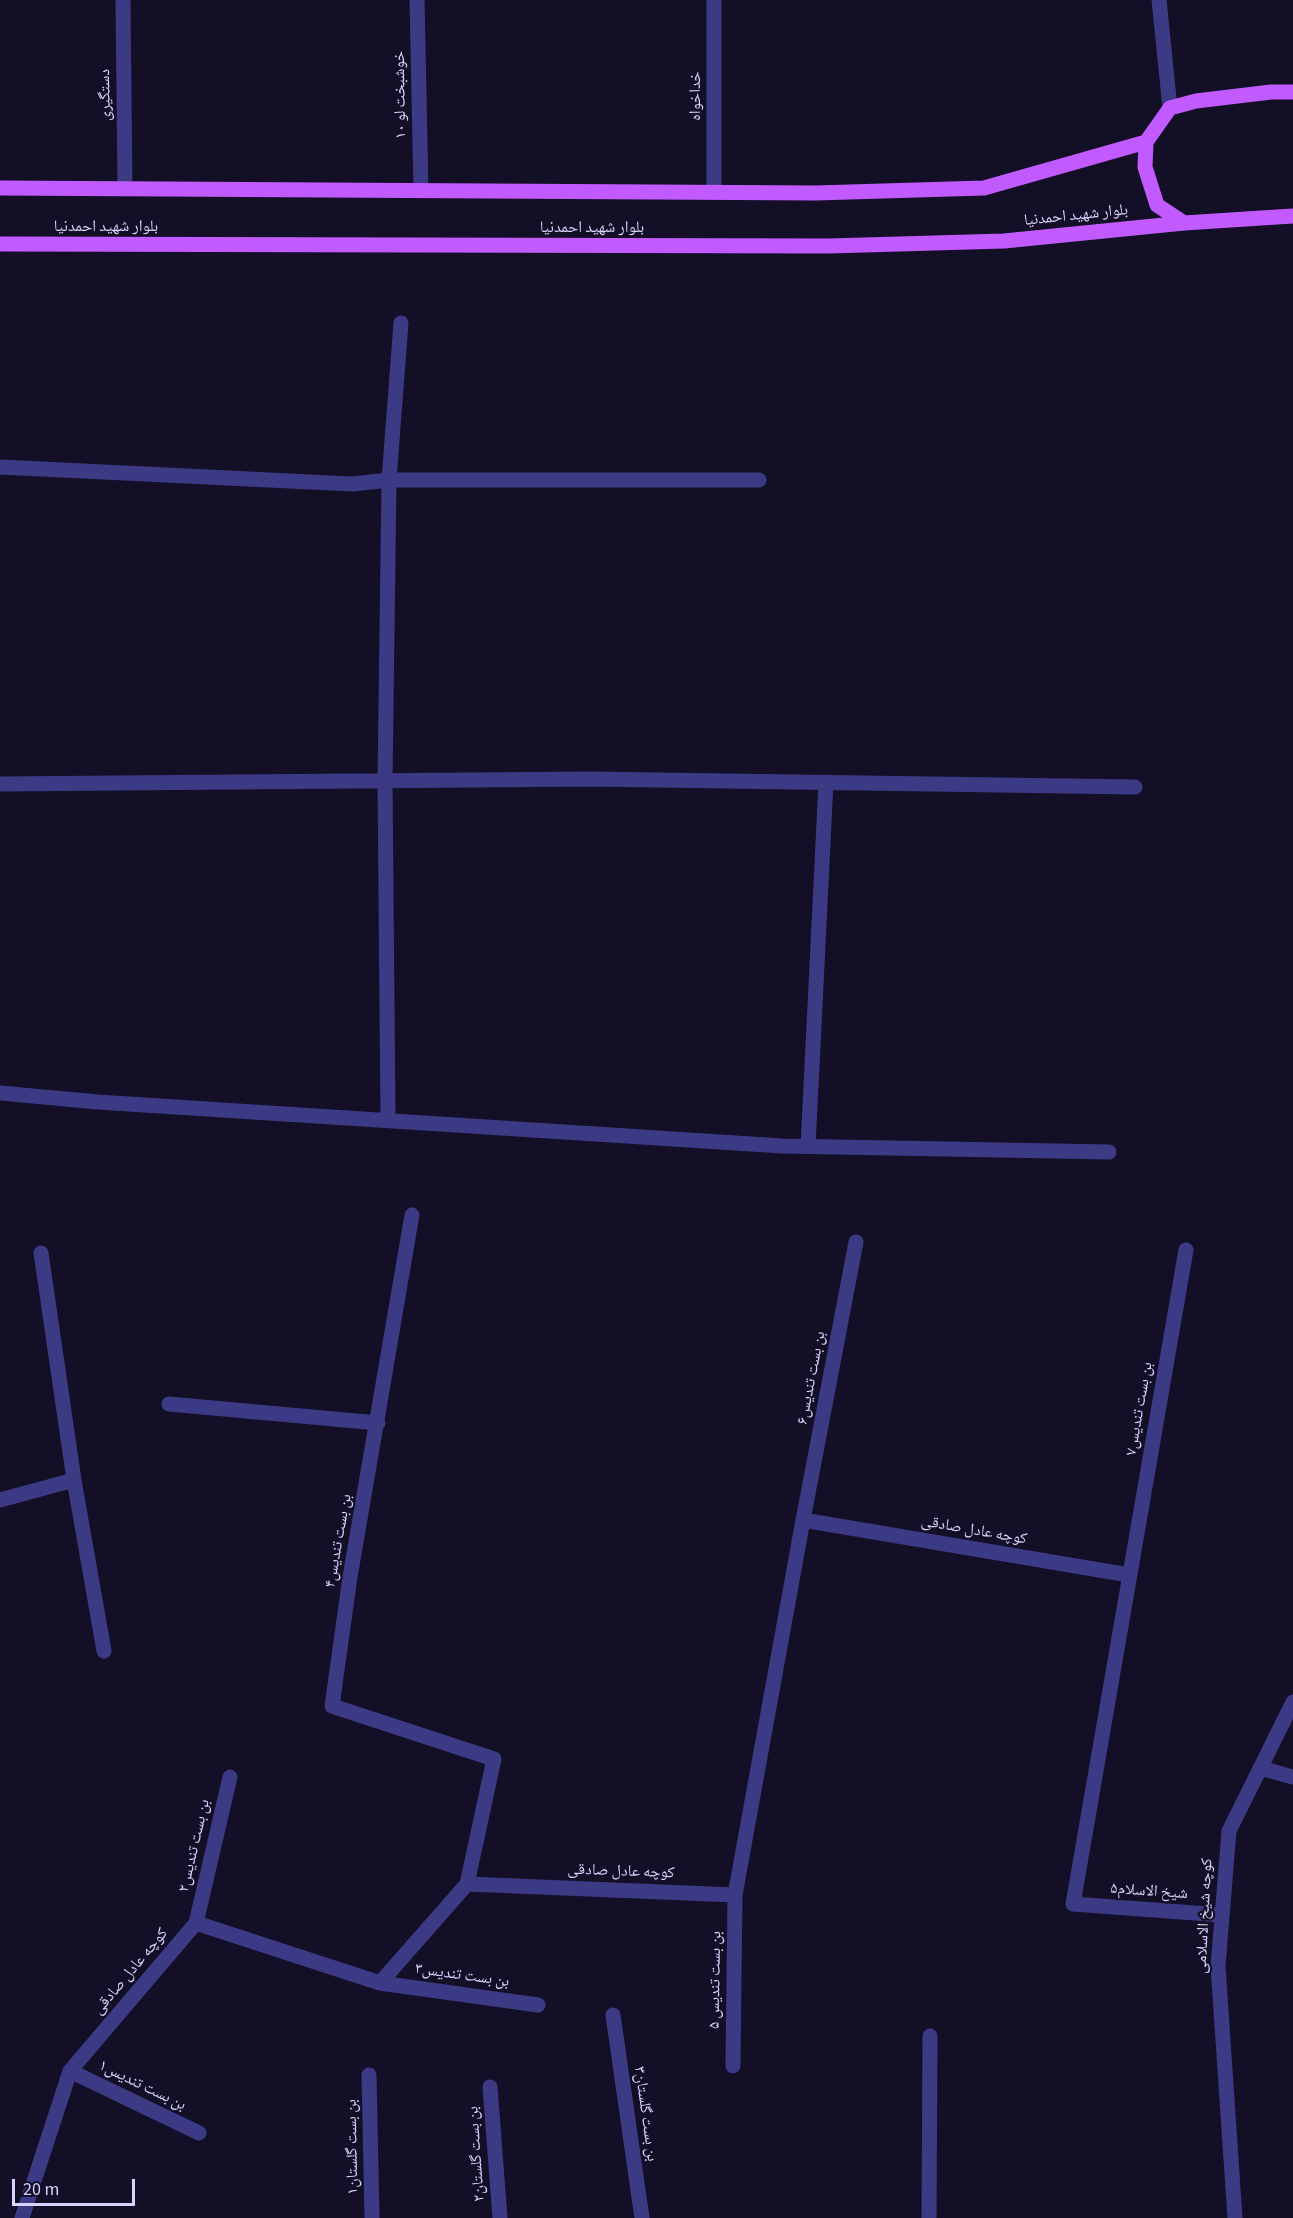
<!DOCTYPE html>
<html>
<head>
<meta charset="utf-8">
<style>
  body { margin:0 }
  #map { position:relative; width:1293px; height:2218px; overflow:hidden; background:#130f26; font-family:"Source Sans 3",sans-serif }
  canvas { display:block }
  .scale { position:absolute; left:12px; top:2179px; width:123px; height:27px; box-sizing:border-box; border:3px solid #d9d4ff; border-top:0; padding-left:8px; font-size:18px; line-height:21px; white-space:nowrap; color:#d9d4ff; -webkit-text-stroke:4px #130f26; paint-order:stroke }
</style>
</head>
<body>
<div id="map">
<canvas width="1293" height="2218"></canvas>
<div class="scale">20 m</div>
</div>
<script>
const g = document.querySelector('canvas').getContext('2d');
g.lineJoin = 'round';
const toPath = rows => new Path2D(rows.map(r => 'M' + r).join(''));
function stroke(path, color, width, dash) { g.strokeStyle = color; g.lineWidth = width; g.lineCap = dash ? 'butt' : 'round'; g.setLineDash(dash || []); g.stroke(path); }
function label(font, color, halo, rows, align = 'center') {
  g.font = font + ' "Source Sans 3","Noto Naskh Arabic",sans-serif'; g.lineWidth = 4.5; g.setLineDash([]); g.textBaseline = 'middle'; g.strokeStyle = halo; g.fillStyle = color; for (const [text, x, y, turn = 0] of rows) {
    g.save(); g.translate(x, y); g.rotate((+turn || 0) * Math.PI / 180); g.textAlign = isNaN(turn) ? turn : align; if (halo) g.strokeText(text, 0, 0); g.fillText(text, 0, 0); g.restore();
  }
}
const minor = toPath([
  [123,0,125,189],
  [417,0,421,190],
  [1159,0,1170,108],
  [714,192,714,0],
  [0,467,352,484,389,480,759,480],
  [0,784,590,779,1135,787],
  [0,1093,98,1102,782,1146,1109,1152],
  [388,1120,385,781,389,480,401,323],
  [808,1146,826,783],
  [412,1215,350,1577,332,1706,494,1759,467,1884],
  [1186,1250,1073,1904,1222,1915],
  [41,1253,74,1480,104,1651],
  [169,1404,378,1423],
  [0,1500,74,1480],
  [803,1520,1129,1575],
  [1260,1768,1293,1777],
  [196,1923,230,1777],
  [380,1983,538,2005],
  [613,2015,642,2218],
  [733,2066,735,1895],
  [70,2071,199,2133],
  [369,2075,372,2218],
  [490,2087,500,2218],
  [22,2218,70,2071,196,1923,380,1983,467,1884,735,1895,803,1520,856,1242],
  [929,2218,930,2036],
  [1235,2218,1218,1966,1229,1831,1293,1702]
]);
const major = toPath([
  [1293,92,1271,92,1196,101,1170,108,1146,142,1145,167,1157,205,1184,223,1293,216],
  [0,188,816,193,984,188,1146,142],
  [0,244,829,246,1004,241,1184,223]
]);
const streetNames = [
  ["دستگیری",106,95,-91],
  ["خوشبخت لو ۱۰",401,95,-91],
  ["خداخواه",696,96,-90],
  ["بلوار شهید احمدنیا",1076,216,-6],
  ["بلوار شهید احمدنیا",106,227],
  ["بلوار شهید احمدنیا",592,228],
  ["بن بست تندیس۶",812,1378,-79],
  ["بن بست تندیس۷",1140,1409,-80],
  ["کوچه عادل صادقی",974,1531,10],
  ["بن بست تندیس۴",339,1541,-80],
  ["بن بست تندیس۲",195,1846,-77],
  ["کوچه عادل صادقی",621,1872,2],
  ["شیخ الاسلام۵",1149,1892,4],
  ["کوچه شیخ الاسلامی",1205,1916,-87],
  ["کوچه عادل صادقی",131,1972,-50],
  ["بن بست تندیس۳",462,1976,8],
  ["بن بست تندیس ۵",716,1980,-89],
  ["بن بست تندیس۱",142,2086,26],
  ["بن بست گلستان۳",645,2114,82],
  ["بن بست گلستان۱",353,2147,-91],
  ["بن بست گلستان۲",477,2154,-94]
];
stroke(minor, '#3d3a85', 15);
stroke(major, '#c25bff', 15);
label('16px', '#d9d4ff', '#130f26', streetNames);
</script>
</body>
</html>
